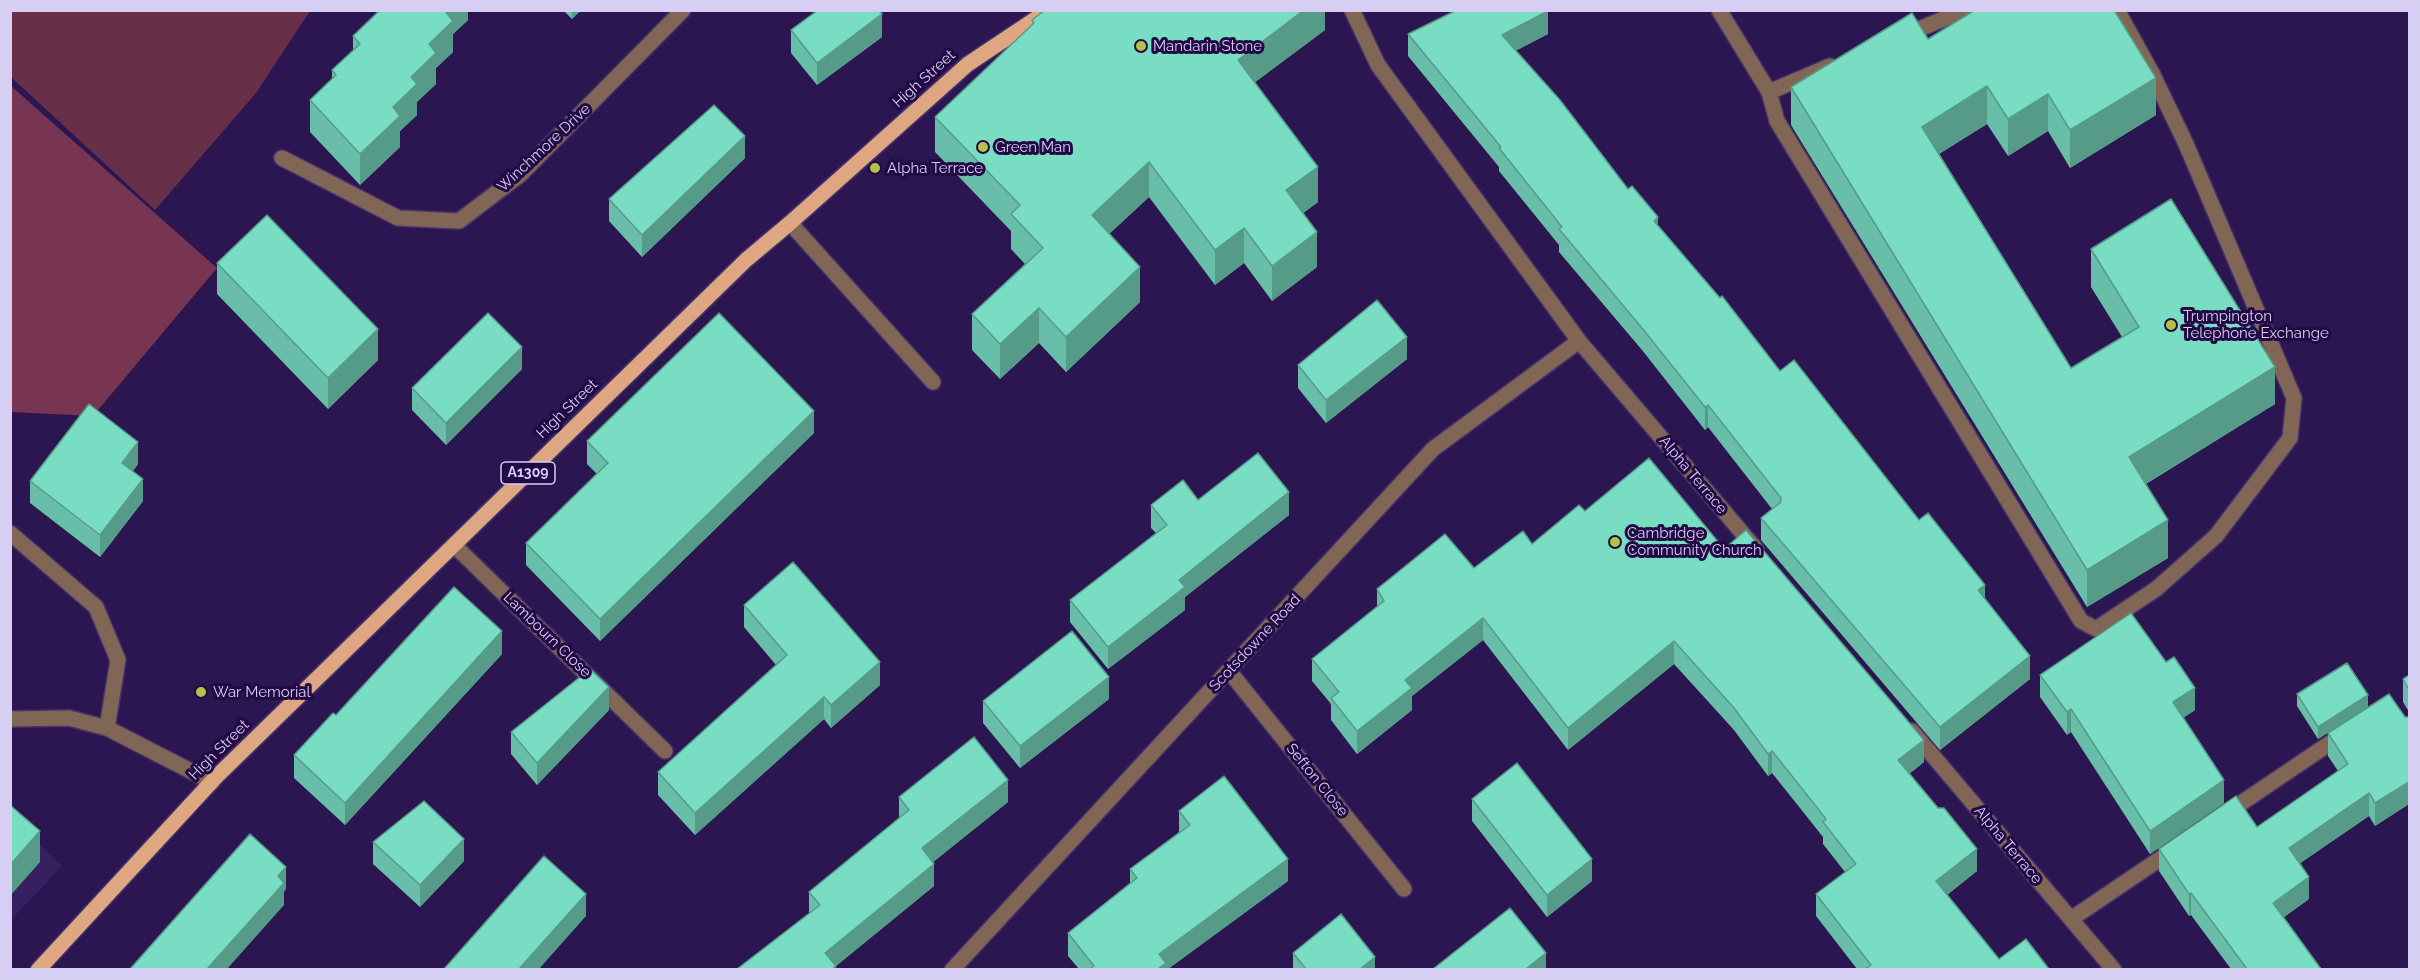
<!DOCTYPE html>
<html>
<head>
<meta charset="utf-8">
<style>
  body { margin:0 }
  #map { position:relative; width:2420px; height:980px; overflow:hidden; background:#2b1651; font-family:Raleway,sans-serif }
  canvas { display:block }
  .frame { position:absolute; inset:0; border:12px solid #d6cef3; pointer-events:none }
</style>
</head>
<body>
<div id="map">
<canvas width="2420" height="980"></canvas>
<div class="frame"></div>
</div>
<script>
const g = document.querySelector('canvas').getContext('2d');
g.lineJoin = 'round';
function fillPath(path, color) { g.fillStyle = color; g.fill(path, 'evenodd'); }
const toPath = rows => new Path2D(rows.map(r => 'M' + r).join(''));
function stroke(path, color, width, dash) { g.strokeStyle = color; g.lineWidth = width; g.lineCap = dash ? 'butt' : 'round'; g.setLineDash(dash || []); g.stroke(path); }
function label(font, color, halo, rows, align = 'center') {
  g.font = font + ' Raleway,sans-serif'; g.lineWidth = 6; g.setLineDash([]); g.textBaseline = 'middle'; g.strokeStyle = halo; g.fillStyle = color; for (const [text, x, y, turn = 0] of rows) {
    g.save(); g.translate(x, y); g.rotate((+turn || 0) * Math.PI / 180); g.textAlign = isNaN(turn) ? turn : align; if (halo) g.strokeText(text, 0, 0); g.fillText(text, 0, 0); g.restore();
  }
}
const built = toPath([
  [10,816,62,866,11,920,10,920]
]);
const green = toPath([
  [10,11,11,10,310,11,256,93,155,210,11,77]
]);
const forest = toPath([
  [11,86,217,268,93,416,11,412]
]);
const minor = toPath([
  [1352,10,1378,65,1579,341,1756,549],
  [1719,10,1769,92,1777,121,2081,621,2096,629,2156,589,2216,536,2290,438,2294,398,2186,144,2153,75,2117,10],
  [1905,35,1965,10],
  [1769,92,1830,66],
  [282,158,398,218,459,221,521,174,683,10],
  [790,223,933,382],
  [10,533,96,607,118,660,107,728],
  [454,545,665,751],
  [1229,671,1404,889],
  [10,719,69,718,107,728,212,782],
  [1912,731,2114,970],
  [2225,814,2345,733],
  [2071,919,2176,848],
  [952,970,1433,449,1579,341]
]);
const major = toPath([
  [38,970,217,776,746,260,790,223,968,64,1049,10]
]);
const wall = toPath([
  [379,10,468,10,468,20,453,34,453,52,436,68,436,84,417,102,417,115,400,131,400,147,360,185,310,132,310,100,332,79,332,70,353,51,353,36,379,12],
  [563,10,581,10,572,19],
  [1325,10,1325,30,1255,82,1318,202,1303,213,1317,267,1272,301,1244,263,1215,285,1149,197,1109,234,1140,302,1066,372,1039,343,1000,379,972,350,972,314,1025,264,1011,249,1011,231,935,152,935,117,1032,25,1032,20],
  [791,30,882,37,817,85,791,53],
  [1408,34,1548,34,1515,51,1658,226,1780,371,1919,520,1985,599,2030,679,1940,750,1761,540,1761,518,1772,509,1708,427,1705,430,1642,350,1559,252,1559,245,1499,171,1499,167,1408,56],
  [1928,39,2156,115,2070,168,2048,131,2008,156,1987,124,1939,154,2071,368,2122,337,2091,287,2091,249,2275,404,2146,484,2168,558,2087,607,1791,125,1791,87],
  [745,158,642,257,609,221,609,199],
  [217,263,378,360,328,409,217,294],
  [1407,359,1326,423,1298,388,1298,365],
  [522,369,446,445,412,410,412,388],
  [814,433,600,641,526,565,526,543,597,474,587,464,587,441],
  [138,464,133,471,143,501,100,557,30,503,30,481],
  [1198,500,1289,515,1185,597,1185,610,1108,669,1070,622,1070,600,1156,533,1151,528,1151,505],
  [1585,511,1724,549,1924,762,1909,774,1977,871,1947,895,1999,959,2049,969,1857,969,1816,916,1816,894,1845,872,1823,844,1823,837,1800,808,1772,773,1768,776,1734,730,1674,664,1568,750,1483,640,1412,696,1412,710,1357,754,1331,720,1331,704,1312,681,1312,659,1377,607,1377,589,1474,568,1532,544],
  [744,605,880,685,831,728,824,719,695,835,658,795,658,772,776,665,744,627],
  [502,654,345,825,294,778,294,755,336,715],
  [2040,675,2195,710,2183,718,2224,803,2150,854,2071,732,2067,735,2040,697],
  [2409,675,2409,712,2403,702,2403,679],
  [2297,694,2368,707,2318,739,2297,706],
  [1109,699,1020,768,983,723,983,701],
  [609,710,537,785,511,754,511,732],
  [2409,717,2409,804,2375,826,2369,816,2300,863,2309,899,2284,917,2321,969,2231,969,2191,915,2189,916,2159,871,2159,849,2257,827,2338,771,2328,756,2328,733],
  [899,797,1008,802,933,862,934,886,836,966,836,969,809,913,809,892,899,819],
  [1472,799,1592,881,1547,917,1472,821],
  [1179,811,1288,881,1168,969,1079,969,1068,956,1068,933,1130,883,1130,869,1179,832],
  [373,842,464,861,420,907,373,864],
  [1293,953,1375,969,1293,969]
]);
const shadedWall = toPath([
  [445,10,468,10,468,20,453,34,453,52,436,68,436,84,417,102,417,115,400,131,400,147,360,185,360,154,393,107,411,77],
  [572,10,581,10,572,19],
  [1304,10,1325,10,1325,30,1238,95,1238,60],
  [1548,11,1548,34,1502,58,1502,35],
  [882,14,882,37,817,85,817,63],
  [2156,78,2156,115,2070,168,2070,130],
  [1987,86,1987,124,1922,164,1922,127],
  [2048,94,2048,131,2008,156,2008,119],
  [745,136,745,158,642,257,642,235],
  [1149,162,1149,197,1092,250,1092,215],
  [1318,167,1318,202,1286,226,1286,190],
  [1658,217,1658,240,1654,221],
  [1244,228,1244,263,1215,285,1215,250],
  [1317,232,1317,267,1272,301,1272,266],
  [1140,267,1140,302,1066,372,1066,337],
  [1039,308,1039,343,1000,379,1000,344],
  [378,329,378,360,328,409,328,378],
  [1407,337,1407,359,1326,423,1326,400],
  [522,347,522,369,446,445,446,423],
  [2275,367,2275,404,2129,494,2129,457],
  [1708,405,1708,427,1705,430,1705,407],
  [814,411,814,433,600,641,600,619],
  [138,442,138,464,122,485,122,463],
  [143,479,143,501,100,557,100,535],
  [1289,492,1289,515,1185,597,1185,610,1108,669,1108,647,1179,580],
  [2168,520,2168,558,2087,607,2087,570],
  [1985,585,1985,607,1978,590],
  [1483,618,1483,640,1412,696,1412,710,1357,754,1357,731,1405,680],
  [502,631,502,654,345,825,345,803],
  [1674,641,1674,664,1568,750,1568,728],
  [2030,656,2030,679,1940,750,1940,727],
  [880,662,880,685,831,728,831,705],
  [1109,677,1109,699,1020,768,1020,746],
  [609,687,609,710,537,785,537,763],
  [2195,688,2195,710,2173,725,2173,702],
  [2368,695,2368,707,2318,739,2318,727],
  [824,697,824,719,695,835,695,813],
  [2071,709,2071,732,2067,735,2067,712],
  [1924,740,1924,762,1898,782,1898,760],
  [1772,751,1772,773,1768,776,1768,754],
  [1008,780,1008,802,922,871,922,848],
  [2224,780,2224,803,2150,854,2150,831],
  [2409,782,2409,804,2375,826,2375,803],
  [2369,793,2369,816,2289,871,2289,848],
  [40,831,40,862,10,896,10,865],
  [464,839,464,861,420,907,420,885],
  [1977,849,1977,871,1936,903,1936,881],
  [1288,859,1288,881,1168,969,1158,969,1159,954],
  [1592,859,1592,881,1547,917,1547,895],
  [934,864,934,886,836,966,836,969,825,969,825,953],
  [286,867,286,889,284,892,284,905,227,969,207,969,278,876],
  [2309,877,2309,899,2273,925,2273,903],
  [2191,893,2191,915,2189,916,2189,894],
  [586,894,586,916,539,969,519,969],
  [1546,953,1546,969,1526,969],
  [1375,957,1375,969,1360,969]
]);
const building = toPath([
  [380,10,445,10,445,11,453,21,429,44,436,53,411,77,417,84,393,107,400,116,360,154,310,100,336,75,332,70,360,44,353,36,380,10],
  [818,10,879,10,882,14,817,63,791,30,818,10],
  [1045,10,1304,10,1238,60,1318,167,1286,190,1317,232,1272,266,1244,228,1215,250,1149,162,1092,215,1140,267,1066,337,1039,308,1000,344,972,314,1043,248,1011,214,1020,205,935,117,1034,23,1032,20,1045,10],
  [1457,10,1548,10,1548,11,1502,35,1560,100,1628,189,1632,186,1658,217,1654,221,1720,298,1722,296,1780,371,1794,360,1919,520,1928,513,1985,585,1978,590,2030,656,1940,727,1761,518,1781,502,1781,498,1708,405,1705,407,1642,328,1559,229,1562,227,1499,148,1501,147,1408,34,1457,10],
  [1975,10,2114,10,2156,78,2070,130,2048,94,2008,119,1987,86,1922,127,2071,368,2139,327,2091,249,2171,199,2275,367,2129,457,2168,520,2087,570,1791,87,1912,13,1928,39,1975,10],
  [714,105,745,136,642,235,609,199,714,105],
  [267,215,378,329,328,378,217,263,267,215],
  [1377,300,1407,337,1326,400,1298,365,1377,300],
  [488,313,522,347,446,423,412,388,488,313],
  [719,313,814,411,600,619,526,543,608,463,587,441,719,313],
  [89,404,138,442,122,463,143,479,100,535,30,481,89,404],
  [1258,453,1289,492,1179,580,1185,587,1108,647,1070,600,1167,525,1151,505,1183,480,1198,500,1258,453],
  [1649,458,1724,549,1746,530,1924,740,1898,760,1938,808,1944,808,1977,849,1936,881,1999,959,2026,939,2049,969,1865,969,1871,965,1816,894,1856,864,1823,822,1826,819,1800,786,1772,751,1768,754,1734,708,1674,641,1568,728,1483,618,1405,680,1412,688,1357,731,1331,698,1339,692,1312,659,1384,601,1377,589,1445,534,1474,568,1523,531,1532,544,1579,505,1585,511,1649,458],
  [793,562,880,662,831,705,824,697,695,813,658,772,787,655,744,605,793,562],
  [454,587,502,631,345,803,294,755,333,713,336,715,454,587],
  [2131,613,2166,662,2174,657,2195,688,2173,702,2224,780,2150,831,2071,709,2067,712,2040,675,2131,613],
  [1072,631,1109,677,1020,746,983,701,1072,631],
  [2347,663,2368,695,2318,727,2297,694,2347,663],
  [590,669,609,687,537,763,511,732,590,669],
  [2409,675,2409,690,2403,679,2409,675],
  [2389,694,2405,717,2409,717,2409,782,2375,803,2369,793,2289,848,2309,877,2273,903,2321,969,2247,969,2191,893,2189,894,2159,849,2236,796,2257,827,2348,764,2328,733,2389,694],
  [974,737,1008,780,922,848,934,864,825,953,836,966,832,969,737,969,820,905,809,892,909,810,899,797,974,737],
  [1517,763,1592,859,1547,895,1472,799,1517,763],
  [1224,776,1288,859,1159,954,1166,963,1158,969,1090,969,1094,966,1068,933,1137,878,1130,869,1190,825,1179,811,1224,776],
  [424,801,464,839,420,885,373,842,424,801],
  [10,805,40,831,10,865,10,805],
  [250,834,286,867,278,876,284,883,207,969,130,969,250,834],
  [544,856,586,894,519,969,444,969,544,856],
  [1510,908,1546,953,1526,969,1433,969,1510,908],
  [1341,914,1375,957,1360,969,1306,969,1293,953,1341,914]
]);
const markers = [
  [1141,46,6,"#b5c249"],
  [983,147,6,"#b5c249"],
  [875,168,6,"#b5c249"],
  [2171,325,6,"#b5c249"],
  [1615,542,6,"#b5c249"],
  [201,692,6,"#b5c249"]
];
const shields = [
  [528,473,54]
];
const shieldNames = [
  ["A1309",528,473]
];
const poiNames = [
  ["Mandarin Stone",1153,46],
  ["Green Man",995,147],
  ["Alpha Terrace",887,168],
  ["Trumpington",2183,316],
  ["Telephone Exchange",2183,333],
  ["Cambridge",1627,533],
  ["Community Church",1627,550],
  ["War Memorial",213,692]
];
const streetNames = [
  ["High Street",924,79,-42],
  ["Winchmore Drive",544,148,-43],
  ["High Street",567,409,-44],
  ["Alpha Terrace",1693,475,50],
  ["Lambourn Close",547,635,44],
  ["Scotsdowne Road",1255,643,-47],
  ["High Street",219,750,-45],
  ["Sefton Close",1317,780,51],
  ["Alpha Terrace",2008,845,50]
];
fillPath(built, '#372061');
fillPath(green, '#683048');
fillPath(forest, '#773552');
stroke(minor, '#46336b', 18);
stroke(major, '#46336b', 18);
stroke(minor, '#826655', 15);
stroke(major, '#dfa781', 15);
fillPath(wall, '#68bea8');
fillPath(shadedWall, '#559b88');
fillPath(building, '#79ddc3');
stroke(building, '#559b88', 1.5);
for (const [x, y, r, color] of markers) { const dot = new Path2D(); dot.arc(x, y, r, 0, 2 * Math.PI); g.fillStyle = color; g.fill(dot); stroke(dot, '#220a45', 2); }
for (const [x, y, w] of shields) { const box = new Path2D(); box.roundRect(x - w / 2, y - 11, w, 22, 4.5); g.fillStyle = '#220a45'; g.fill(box); stroke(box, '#d6cef3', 1.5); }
label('bold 14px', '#d6cef3', null, shieldNames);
label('15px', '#d6cef3', '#220a45', poiNames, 'left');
label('15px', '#d6cef3', '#220a45', streetNames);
</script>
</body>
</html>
